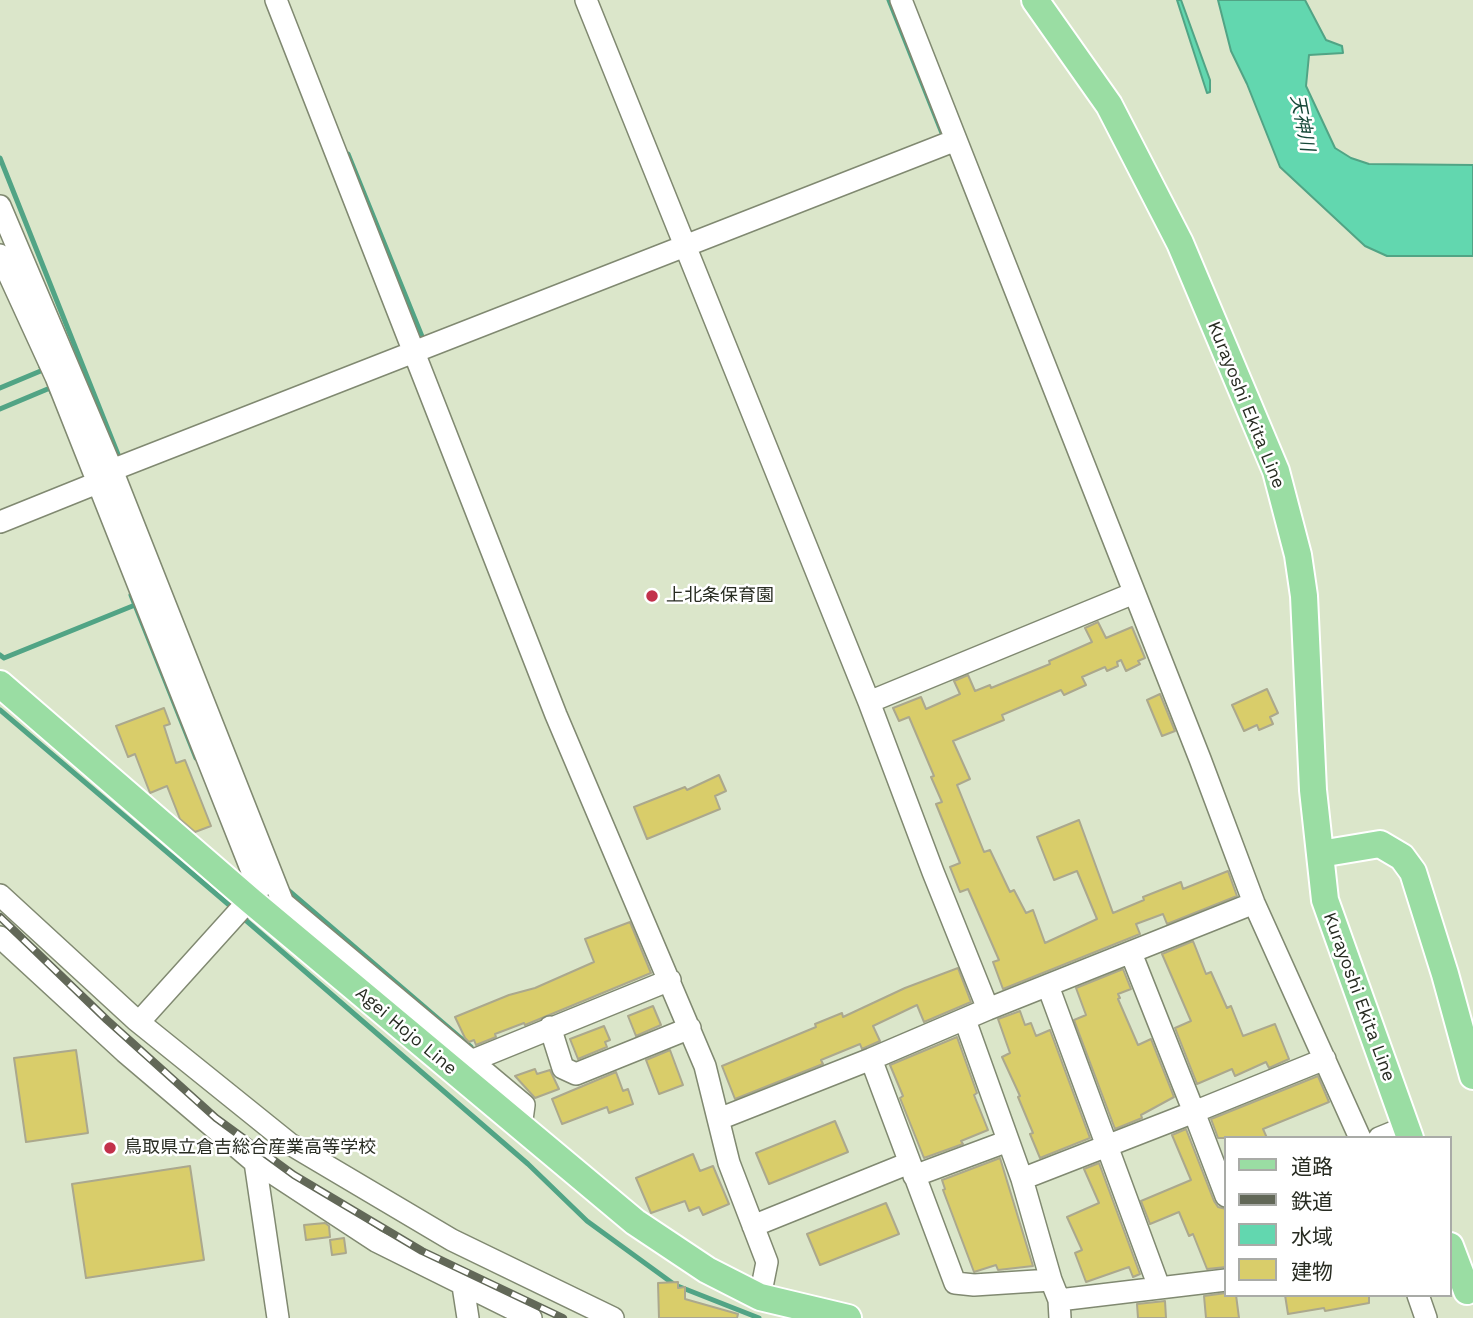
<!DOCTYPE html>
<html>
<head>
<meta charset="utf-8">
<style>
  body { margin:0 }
  #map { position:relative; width:1473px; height:1318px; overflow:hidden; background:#dbe6ca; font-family:"Work Sans","Noto Sans JP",sans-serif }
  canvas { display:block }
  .legend { position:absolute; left:1224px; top:1136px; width:228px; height:161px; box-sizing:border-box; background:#fff; border:2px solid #a9aba7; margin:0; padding:9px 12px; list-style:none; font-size:21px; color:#282c22 }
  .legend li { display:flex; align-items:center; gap:14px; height:35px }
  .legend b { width:35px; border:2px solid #a9aba7 }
</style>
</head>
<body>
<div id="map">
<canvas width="1473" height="1318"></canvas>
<ul class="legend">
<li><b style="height:9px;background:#9adda3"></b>道路</li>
<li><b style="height:9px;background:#626858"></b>鉄道</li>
<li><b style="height:19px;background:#62d7af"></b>水域</li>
<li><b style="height:19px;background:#d9cd6a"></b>建物</li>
</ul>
</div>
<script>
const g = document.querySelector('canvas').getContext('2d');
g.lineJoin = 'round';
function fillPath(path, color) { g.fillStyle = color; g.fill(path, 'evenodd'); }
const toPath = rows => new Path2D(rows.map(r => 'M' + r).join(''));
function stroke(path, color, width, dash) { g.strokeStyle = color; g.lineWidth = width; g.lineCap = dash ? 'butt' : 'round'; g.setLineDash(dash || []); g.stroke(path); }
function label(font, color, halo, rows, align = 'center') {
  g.font = font + ' "Work Sans","Noto Sans JP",sans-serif'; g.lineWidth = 5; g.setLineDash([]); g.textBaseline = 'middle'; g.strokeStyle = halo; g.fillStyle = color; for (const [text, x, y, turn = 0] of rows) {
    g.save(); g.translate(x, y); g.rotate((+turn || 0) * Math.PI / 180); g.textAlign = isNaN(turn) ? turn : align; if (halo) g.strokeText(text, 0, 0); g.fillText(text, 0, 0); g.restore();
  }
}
const water = toPath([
  [1177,0,1181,0,1210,80,1210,92,1207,93,1177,0],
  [1218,0,1305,0,1326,40,1342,46,1343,53,1309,55,1306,86,1335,148,1351,158,1369,164,1473,165,1473,256,1387,256,1365,246,1280,167,1247,84,1231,51,1218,0]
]);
const stream = toPath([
  [889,0,944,138],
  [348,154,423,339],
  [0,158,119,457],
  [0,388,43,370,41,367],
  [0,409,50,388,52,393],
  [131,595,196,758],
  [0,655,4,658,135,605],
  [0,710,235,910],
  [288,890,471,1047],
  [242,917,528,1164,587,1221,675,1285,759,1318]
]);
const building = toPath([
  [1098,622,1106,638,1132,627,1145,658,1138,661,1140,664,1126,671,1121,660,1117,662,1118,666,1107,671,1105,667,1082,677,1086,685,1064,695,1061,690,1002,715,1004,720,953,741,970,779,957,785,984,852,990,850,1010,892,1014,890,1026,913,1033,910,1045,943,1097,919,1077,871,1054,880,1037,837,1079,820,1113,913,1144,900,1143,897,1181,882,1183,889,1228,871,1237,896,1167,924,1163,914,1136,924,1140,934,1003,989,993,962,999,960,968,889,960,892,950,867,960,863,936,804,942,802,931,777,934,776,909,717,899,721,893,708,921,697,926,709,960,694,954,681,968,675,975,691,990,685,991,688,1050,664,1049,661,1092,642,1085,628,1098,622],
  [1267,689,1278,713,1270,717,1273,724,1259,730,1257,725,1244,731,1232,705,1267,689],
  [1160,694,1175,731,1162,736,1147,700,1160,694],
  [164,708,170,724,164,726,176,763,185,760,211,826,195,832,180,819,167,786,150,793,135,754,128,757,116,726,164,708],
  [719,775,726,791,715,796,720,809,647,839,634,807,685,787,687,790,719,775],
  [630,922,651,973,525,1025,524,1023,495,1034,496,1037,476,1045,474,1040,469,1042,465,1038,455,1017,509,995,535,988,594,962,585,939,630,922],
  [1193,941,1206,974,1211,972,1227,1008,1231,1006,1243,1036,1275,1024,1289,1059,1269,1068,1266,1062,1235,1076,1232,1069,1197,1084,1175,1028,1191,1021,1162,954,1193,941],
  [958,968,971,1002,924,1022,917,1005,873,1026,880,1041,862,1049,860,1044,821,1060,823,1064,735,1099,722,1066,816,1027,815,1024,842,1013,843,1017,905,988,958,968],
  [1123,969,1131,989,1118,994,1120,998,1118,999,1138,1045,1151,1039,1174,1097,1141,1115,1142,1118,1115,1129,1074,1020,1086,1015,1076,988,1123,969],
  [653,1006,661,1025,636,1036,628,1016,653,1006],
  [1020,1011,1025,1025,1031,1023,1036,1036,1050,1030,1090,1138,1040,1158,1030,1134,1033,1133,1018,1097,1020,1096,1002,1057,1010,1053,998,1019,1020,1011],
  [604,1026,610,1040,605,1042,607,1047,578,1059,570,1039,604,1026],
  [957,1037,977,1093,974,1095,988,1130,961,1141,963,1144,924,1158,900,1098,903,1096,890,1065,957,1037],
  [76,1050,88,1133,26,1142,14,1058,76,1050],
  [670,1050,683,1085,659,1094,646,1060,670,1050],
  [535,1069,537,1074,550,1070,559,1089,535,1098,515,1076,535,1069],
  [616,1072,623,1091,628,1089,633,1104,609,1113,607,1107,562,1124,552,1099,616,1072],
  [1318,1076,1329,1102,1263,1129,1267,1138,1218,1138,1211,1119,1318,1076],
  [835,1121,848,1152,769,1184,756,1153,835,1121],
  [1186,1129,1214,1201,1218,1207,1226,1209,1226,1267,1207,1269,1193,1234,1189,1236,1179,1212,1150,1224,1141,1201,1191,1180,1172,1135,1186,1129],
  [693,1154,700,1171,713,1166,729,1204,703,1215,699,1207,689,1211,685,1201,651,1213,636,1178,693,1154],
  [1000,1158,1033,1266,998,1270,996,1265,974,1272,943,1190,945,1189,942,1180,1000,1158],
  [1099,1163,1140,1274,1133,1277,1129,1267,1086,1282,1075,1253,1082,1250,1067,1217,1099,1203,1084,1169,1099,1163],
  [190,1166,204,1260,86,1278,72,1184,190,1166],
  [886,1203,899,1234,820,1265,807,1234,886,1203],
  [325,1223,329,1226,330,1237,306,1240,304,1225,325,1223],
  [344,1238,346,1253,332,1255,330,1240,344,1238],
  [678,1282,678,1288,685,1287,685,1299,738,1314,737,1318,659,1318,658,1283,678,1282],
  [1226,1293,1226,1295,1236,1295,1239,1318,1206,1318,1204,1296,1226,1293],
  [1285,1295,1369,1295,1369,1303,1325,1311,1324,1308,1288,1314,1285,1295],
  [1165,1301,1166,1318,1138,1318,1137,1304,1165,1301]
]);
const minor = toPath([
  [276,0,556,715,705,1066,729,1163,767,1262,760,1297],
  [586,0,869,702,933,872,988,1009],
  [901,0,1200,759,1254,903,1360,1138],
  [0,206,112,470,283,903,524,1105,521,1127],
  [0,255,56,377,259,889,139,1022],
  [0,522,97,483,112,470,956,140],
  [869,702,1134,593],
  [0,895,136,1020,290,1144,452,1240,613,1318],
  [0,937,125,1052,251,1159,376,1241,531,1318],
  [1131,953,1194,1112,1325,1059],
  [1048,986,1159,1287],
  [965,1020,1022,1179,1051,1280,1059,1300,1060,1318],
  [550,1027,563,1068,576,1074,690,1028],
  [871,1059,955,1283,974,1285,1051,1280],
  [471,1061,670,980],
  [719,1119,871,1059,988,1009,1254,903],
  [1379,1138,1406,1127],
  [255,1162,278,1318],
  [914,1176,1008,1141],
  [1022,1179,1194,1112,1226,1196],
  [753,1226,909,1163],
  [463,1286,468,1318],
  [1418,1295,1426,1318],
  [1059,1300,1226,1280]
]);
const major = toPath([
  [1035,0,1109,105,1180,243,1276,471,1298,555,1304,596,1313,790,1325,900,1410,1138],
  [0,684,251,901,635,1222,707,1270,760,1297,848,1318],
  [1320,854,1380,844,1402,857,1413,872,1445,974,1473,1076],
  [1450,1246,1467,1291]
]);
const rail = toPath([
  [0,917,107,1020,216,1118,294,1175,422,1251,563,1318]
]);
const markers = [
  [652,596,7,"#c2314b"],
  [110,1148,7,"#c2314b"]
];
const streetNames = [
  ["Kurayoshi Ekita Line",1246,405,68],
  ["Kurayoshi Ekita Line",1359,997,70],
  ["Agei Hojo Line",406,1031,40]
];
const poiNames = [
  ["上北条保育園",666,596],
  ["鳥取県立倉吉総合産業高等学校",124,1148]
];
const waterNames = [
  ["天神川",1302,123,79]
];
fillPath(water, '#62d7af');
stroke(water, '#51a485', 2);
stroke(stream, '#51a485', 5);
fillPath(building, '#d9cd6a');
stroke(building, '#aba88d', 2);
stroke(minor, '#808971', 24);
stroke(major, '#fff', 30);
stroke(minor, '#fff', 21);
stroke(major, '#9adda3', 26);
stroke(rail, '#626858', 8);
stroke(rail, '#fff', 5, [16]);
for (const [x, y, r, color] of markers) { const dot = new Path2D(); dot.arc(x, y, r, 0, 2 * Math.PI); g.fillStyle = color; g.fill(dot); stroke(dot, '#fff', 2.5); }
label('18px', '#282c22', '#fff', streetNames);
label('18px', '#282c22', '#fff', poiNames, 'left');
label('italic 19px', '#164838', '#fff', waterNames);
</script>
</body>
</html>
